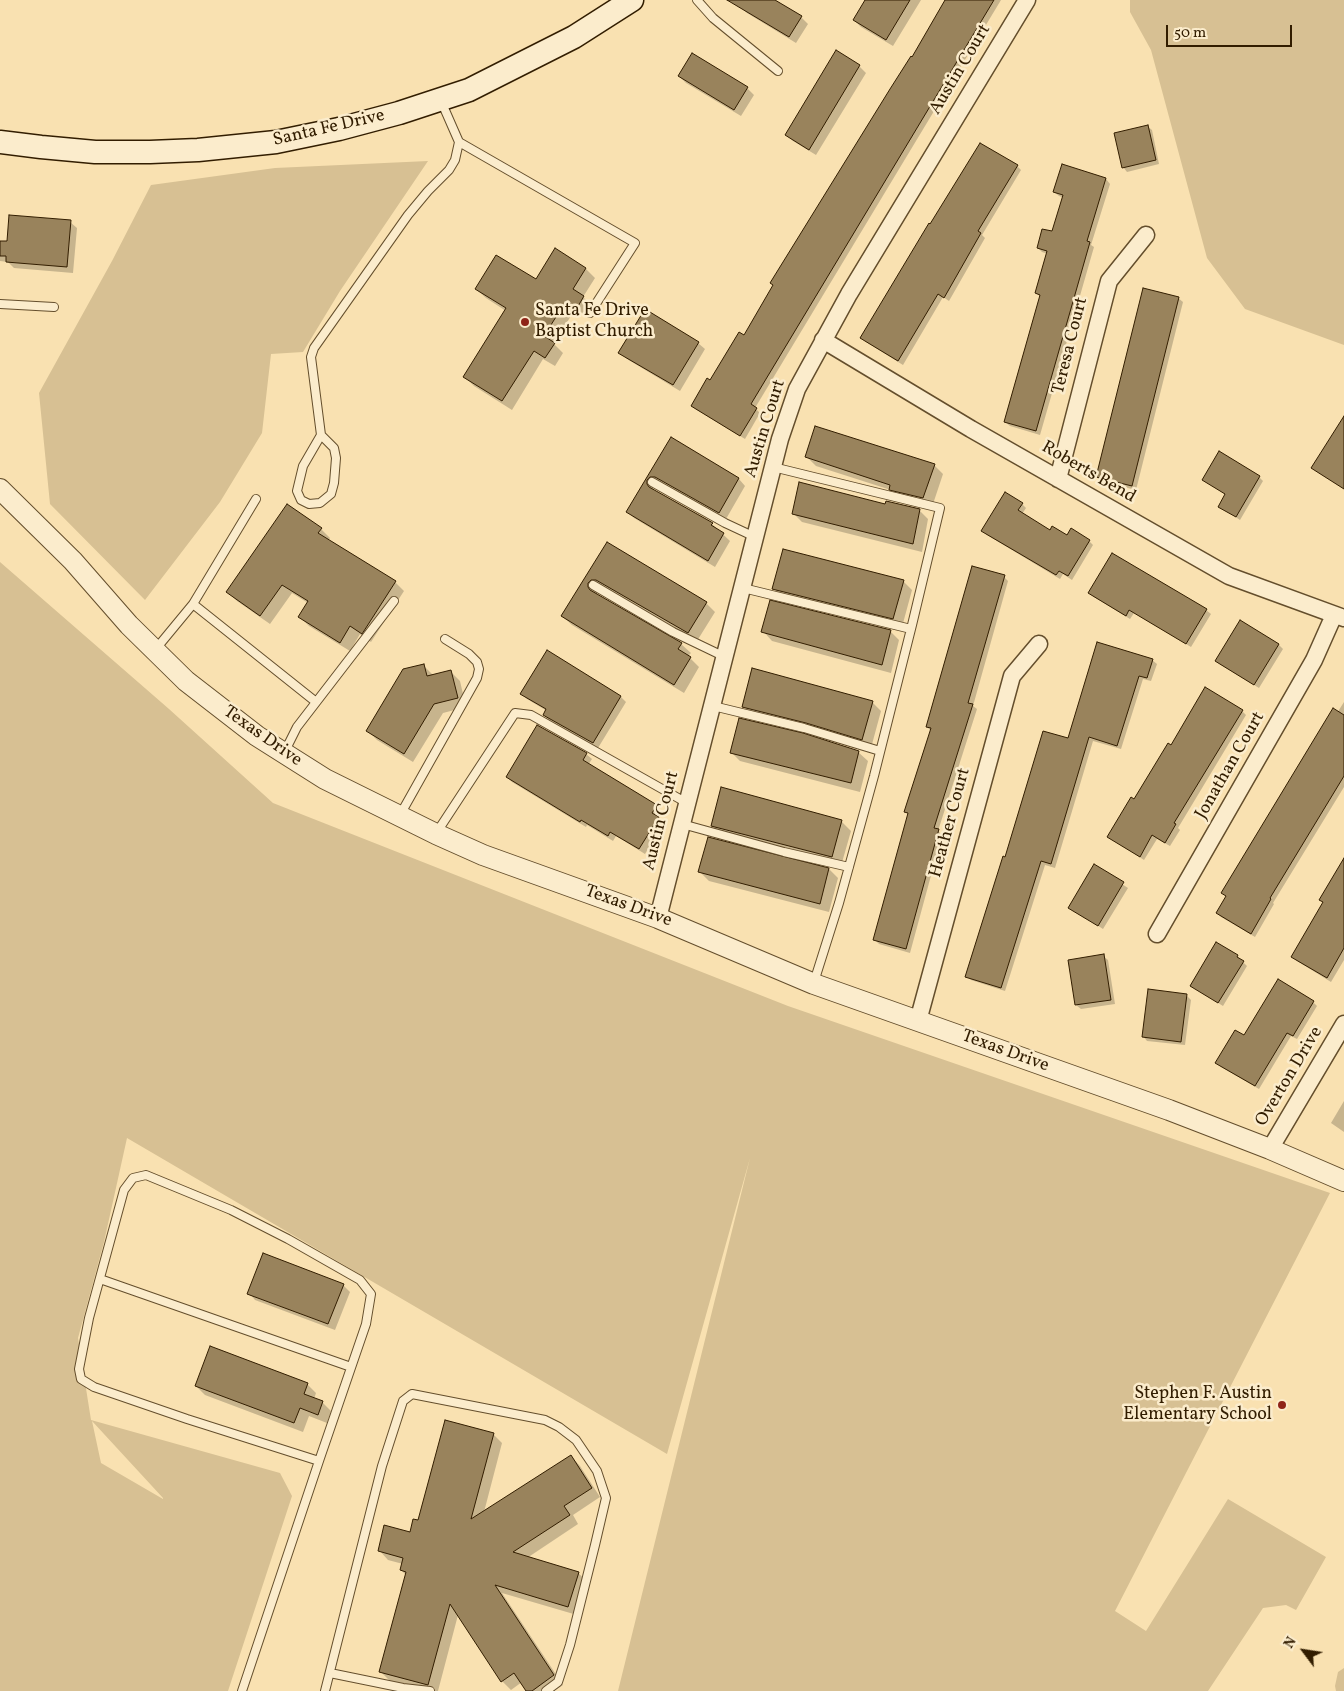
<!DOCTYPE html>
<html>
<head>
<meta charset="utf-8">
<style>
  body { margin:0 }
  #map { position:relative; width:1344px; height:1691px; overflow:hidden; background:#f9e1b1; font-family:Vollkorn,serif }
  canvas { display:block }
  .north { position:absolute; left:1279px; top:1626px; width:50px; height:50px; -webkit-text-stroke:4px #fbeccc; paint-order:stroke; rotate:301deg; font-size:14px; font-weight:700; line-height:20px; text-align:center; color:#321d00 }
  .north::after { content:''; display:block; margin:auto; width:18px; height:22px; background:#321d00; clip-path:polygon(50% 0,100% 100%,50% 72%,0 100%) }
  .scale { position:absolute; left:1166px; top:25px; width:126px; height:22px; box-sizing:border-box; border:2px solid #321d00; border-top:0; padding-left:6px; font-size:15px; line-height:18px; white-space:nowrap; color:#321d00; -webkit-text-stroke:4px #fbeccc; paint-order:stroke }
</style>
</head>
<body>
<div id="map">
<canvas width="1344" height="1691"></canvas>
<div class="north">N</div>
<div class="scale">50 m</div>
</div>
<script>
const g = document.querySelector('canvas').getContext('2d');
g.lineJoin = 'round';
function fillPath(path, color) { g.fillStyle = color; g.fill(path, 'evenodd'); }
const toPath = rows => new Path2D(rows.map(r => 'M' + r).join(''));
function stroke(path, color, width, dash) { g.strokeStyle = color; g.lineWidth = width; g.lineCap = dash ? 'butt' : 'round'; g.setLineDash(dash || []); g.stroke(path); }
function label(font, color, halo, rows, align = 'center') {
  g.font = font + ' Vollkorn,serif'; g.lineWidth = 5; g.setLineDash([]); g.textBaseline = 'middle'; g.strokeStyle = halo; g.fillStyle = color; for (const [text, x, y, turn = 0] of rows) {
    g.save(); g.translate(x, y); g.rotate((+turn || 0) * Math.PI / 180); g.textAlign = isNaN(turn) ? turn : align; if (halo) g.strokeText(text, 0, 0); g.fillText(text, 0, 0); g.restore();
  }
}
const green = toPath([
  [1130,0,1344,0,1344,345,1245,309,1207,258,1151,50,1130,12],
  [428,161,340,291,303,352,271,354,262,433,220,502,145,600,50,504,39,393,112,261,151,185,275,168],
  [0,562,169,709,273,803,788,1006,1330,1193,1115,1611,1146,1631,1228,1499,1326,1557,1296,1610,1286,1605,1263,1608,1208,1691,618,1691,750,1158,667,1454,127,1138,104,1242,78,1338,91,1420,280,1473,292,1496,228,1691,0,1691],
  [92,1421,163,1498,163,1499,101,1463],
  [1344,1668,1344,1691,1336,1691,1335,1686,1338,1672]
]);
const shadow = toPath([
  [745,0,773,0,801,17,808,24,796,43,747,13,740,7],
  [866,0,921,0,893,46,861,27,854,20],
  [948,0,1001,0,755,408,760,413,745,439,697,410,692,406,744,337],
  [859,66,866,73,816,155,793,141,786,135],
  [679,76,747,88,754,95,741,116,686,83],
  [1147,126,1152,130,1159,164,1127,172,1123,167],
  [1017,166,1021,170,982,235,985,238,949,301,943,297,903,365,866,342,862,338],
  [1063,166,1106,179,1110,184,1091,245,1094,247,1040,435,1010,426,1005,422,1041,297,1036,293,1048,254,1042,252,1038,248,1053,233,1064,198,1059,196,1054,192],
  [70,222,77,228,73,273,14,268,8,262,0,261,0,242,8,243],
  [555,250,586,269,595,278,583,297,592,306,586,316,575,309,554,344,563,353,555,366,543,359,512,410,474,386,465,377,506,311,486,298,476,289,536,281],
  [1178,298,1183,302,1136,490,1101,481,1097,477],
  [698,343,705,349,680,391,627,359,620,352],
  [1344,432,1344,489,1313,468],
  [672,439,739,479,745,486,726,519,663,483,657,483,653,487,653,491,712,524,730,541,715,567,634,518,627,511],
  [807,457,934,465,943,474,932,507,900,498,891,490,816,466],
  [1259,477,1263,481,1240,520,1219,506,1226,495,1204,480],
  [1022,504,1026,508,1022,514,1051,532,1089,541,1093,545,1072,580,1063,574,1060,579,987,535,983,531],
  [886,505,919,510,928,519,922,552,802,522,793,513],
  [321,529,330,538,328,541,395,582,404,591,371,642,360,634,350,651,309,626,300,617,308,603,292,593,270,624,237,601,228,592],
  [607,544,706,603,715,612,697,641,606,589,600,589,597,592,597,595,681,644,691,653,688,656,699,667,684,693,572,625,562,616],
  [1113,555,1206,610,1211,614,1191,647,1134,613,1130,619,1094,597,1090,593],
  [1004,577,1008,581,973,706,977,709,938,831,942,835,910,953,879,944,875,940,909,815,906,812,931,731,927,727],
  [903,581,912,590,902,627,783,598,774,589],
  [1240,622,1279,645,1283,649,1259,688,1221,665,1216,661],
  [763,631,890,631,899,640,891,673,772,641],
  [547,651,621,697,626,702,598,748,549,720,544,715,547,711,527,699,522,694],
  [1152,660,1157,664,1151,681,1143,679,1121,749,1093,741,1055,868,1045,865,1005,991,971,980,967,976,1006,858,1068,740],
  [424,666,433,675,451,672,460,681,466,707,443,713,413,762,377,740,368,731],
  [872,702,881,711,871,748,752,715,743,706],
  [1344,702,1344,787,1273,903,1274,904,1255,937,1221,917,1217,913,1227,897,1223,893],
  [1242,711,1246,715,1178,828,1180,830,1170,846,1157,839,1144,860,1109,837,1171,746],
  [731,752,858,752,868,761,860,792,740,761],
  [586,754,592,759,588,765,656,806,661,811,657,817,663,823,645,854,616,836,613,841,587,825,586,827,512,782,507,777],
  [841,821,851,831,841,866,721,835,712,826],
  [1344,861,1344,960,1331,982,1297,961,1293,957,1324,903],
  [1094,866,1128,888,1103,929,1069,907],
  [829,869,838,878,829,912,709,881,700,872],
  [1103,956,1108,960,1115,1004,1081,1009,1076,1005],
  [1237,956,1247,966,1223,1006,1191,986],
  [1187,996,1191,1000,1185,1045,1147,1041,1143,1036],
  [1313,1002,1317,1006,1297,1039,1291,1036,1259,1089,1221,1067,1217,1062,1245,1037],
  [1344,1101,1344,1132,1331,1123],
  [343,1285,350,1292,335,1330,255,1300,249,1293],
  [307,1384,316,1393,314,1399,322,1402,331,1411,327,1423,309,1416,303,1432,205,1395,196,1386],
  [493,1434,502,1443,484,1512,571,1456,580,1466,600,1497,573,1515,578,1524,527,1558,578,1573,588,1582,577,1615,502,1593,563,1685,554,1691,528,1691,522,1682,511,1690,502,1681,458,1615,438,1691,427,1691,390,1681,381,1672,406,1575,401,1570,403,1564,388,1560,379,1550,411,1534]
]);
const building = toPath([
  [727,0,775,0,802,16,789,37,727,0],
  [865,0,910,0,886,40,853,20,865,0],
  [945,0,994,0,751,404,757,408,740,436,691,406,707,378,710,380,739,332,744,335,773,285,770,283,890,89,911,56,912,57,945,0],
  [836,50,860,65,809,150,785,135,836,50],
  [692,53,748,87,734,110,678,76,692,53],
  [1148,125,1156,160,1122,168,1114,133,1148,125],
  [980,143,1018,165,978,231,981,233,944,298,938,294,898,361,860,338,929,223,930,224,980,143],
  [1062,164,1106,178,1087,241,1090,242,1036,431,1004,422,1040,295,1035,293,1047,251,1037,248,1042,229,1052,231,1063,195,1053,192,1062,164],
  [9,215,71,220,67,267,6,262,6,256,0,256,0,241,7,241,9,215],
  [555,248,586,268,573,289,584,296,577,308,566,301,544,336,555,343,545,358,534,351,502,401,463,377,506,308,475,289,496,255,536,279,555,248],
  [1143,288,1179,297,1132,486,1096,477,1143,288],
  [645,309,699,342,673,385,618,353,645,309],
  [1344,416,1344,489,1311,468,1344,416],
  [815,426,935,464,923,498,889,490,890,485,805,457,815,426],
  [671,437,739,478,719,513,655,477,650,477,647,480,647,484,649,487,713,523,711,525,724,533,708,561,626,512,671,437],
  [1219,451,1260,476,1236,517,1218,507,1225,494,1202,480,1219,451],
  [799,482,885,504,886,501,920,509,913,544,792,514,799,482],
  [1005,492,1023,503,1018,510,1050,530,1052,526,1067,535,1071,528,1090,540,1068,576,1059,571,1056,575,981,531,1005,492],
  [287,504,322,528,318,533,396,581,362,634,350,626,340,643,298,617,308,601,282,585,260,616,226,592,287,504],
  [607,542,707,602,688,633,596,580,591,580,588,583,588,587,590,590,682,643,678,649,691,657,674,685,561,616,607,542],
  [783,549,904,580,893,619,772,589,783,549],
  [1112,553,1207,609,1186,644,1129,610,1126,616,1088,593,1112,553],
  [972,566,1005,575,968,703,973,704,934,828,939,829,906,949,873,940,908,813,904,812,931,728,926,727,972,566],
  [770,600,891,630,882,665,761,632,770,600],
  [1240,620,1279,644,1254,685,1215,661,1240,620],
  [1097,642,1153,659,1147,678,1139,676,1117,746,1089,737,1051,864,1041,861,1001,988,965,977,1003,856,1005,857,1043,731,1068,738,1097,642],
  [547,650,621,696,593,743,543,715,546,709,520,694,547,650],
  [424,664,427,676,451,670,458,698,434,704,404,754,366,731,403,669,424,664],
  [752,668,873,701,862,740,806,723,742,707,752,668],
  [1205,687,1243,710,1174,823,1176,824,1165,843,1152,835,1140,857,1107,837,1131,797,1134,799,1168,743,1171,745,1205,687],
  [1333,708,1344,715,1344,776,1270,898,1271,899,1251,934,1216,913,1226,896,1221,893,1333,708],
  [739,718,803,733,859,751,851,783,730,753,739,718],
  [537,725,587,753,583,760,657,805,652,813,659,817,639,849,610,832,608,836,581,820,580,822,506,777,537,725],
  [721,787,842,820,832,857,711,826,721,787],
  [708,837,829,868,820,904,698,872,708,837],
  [1344,858,1344,948,1327,978,1291,957,1323,902,1319,900,1344,858],
  [1094,864,1124,882,1098,926,1068,908,1094,864],
  [1216,942,1238,955,1237,957,1244,961,1218,1003,1190,986,1216,942],
  [1104,954,1111,1000,1075,1005,1068,960,1104,954],
  [1278,979,1314,1001,1293,1036,1287,1033,1255,1086,1215,1063,1235,1030,1244,1035,1278,979],
  [1148,989,1187,994,1181,1042,1142,1037,1148,989],
  [263,1253,344,1284,328,1324,247,1294,263,1253],
  [210,1346,308,1383,304,1394,323,1401,318,1415,300,1408,294,1423,195,1386,210,1346],
  [445,1420,494,1433,471,1519,571,1455,592,1488,564,1506,570,1515,513,1552,579,1572,568,1607,495,1585,554,1675,532,1691,526,1691,514,1673,501,1682,450,1604,428,1685,379,1672,406,1572,400,1570,403,1558,378,1551,384,1525,410,1532,413,1519,418,1520,445,1420]
]);
const service = toPath([
  [697,0,713,18,778,71],
  [441,101,459,142,635,243,590,313],
  [0,304,54,307],
  [321,435,334,448,336,458,334,483,331,494,320,503,309,504,301,500,297,491,303,466,321,435,311,357,314,348,408,215,428,191,449,170,455,160,459,142],
  [773,467,940,508,912,625,874,776,839,903,814,982],
  [652,482,725,523,755,537],
  [593,585,673,632,725,657],
  [743,588,911,629],
  [193,604,316,702],
  [155,650,193,604,256,499],
  [713,706,804,728,880,751],
  [285,751,297,727,394,601],
  [400,815,477,678,479,669,477,662,469,654,445,639],
  [682,824,784,852,849,867],
  [437,832,515,713,531,715,687,803],
  [100,1279,351,1367],
  [330,1673,403,1688,430,1691],
  [242,1691,319,1461,187,1419,94,1387,81,1379,79,1369,89,1318,124,1190,133,1178,146,1175,231,1210,288,1239,360,1280,371,1294,366,1324,319,1461],
  [325,1691,382,1466,403,1401,412,1394,545,1420,559,1427,576,1440,597,1471,606,1498,595,1545,570,1645,558,1682,546,1691]
]);
const minor = toPath([
  [823,340,971,429,1229,576,1344,618],
  [1058,479,1109,281,1146,235],
  [658,918,780,439,797,389,849,294,1027,0],
  [1157,934,1314,660,1334,615],
  [918,1021,1012,676,1039,644],
  [1270,1149,1344,1024]
]);
const tertiary = toPath([
  [0,489,73,561,129,625,186,681,257,736,325,779,436,834,483,855,658,918,814,984,1169,1110,1270,1149,1344,1181]
]);
const secondary = toPath([
  [0,142,41,147,95,152,150,152,198,150,276,142,339,129,399,113,469,90,574,37,632,0]
]);
const markers = [
  [525,322,5,"#8f2418"],
  [1282,1405,5,"#8f2418"]
];
const streetNames = [
  ["Austin Court",961,70,-59],
  ["Santa Fe Drive",329,129,-13],
  ["Teresa Court",1071,346,-76],
  ["Austin Court",766,429,-73],
  ["Roberts Bend",1088,473,30],
  ["Texas Drive",262,737,35],
  ["Jonathan Court",1231,766,-60],
  ["Austin Court",662,821,-76],
  ["Heather Court",951,823,-75],
  ["Texas Drive",628,907,20],
  ["Texas Drive",1005,1052,20],
  ["Overton Drive",1290,1077,-59]
];
const poiNames = [
  ["Santa Fe Drive",535,312],
  ["Baptist Church",535,333],
  ["Stephen F. Austin",1272,1395,"right"],
  ["Elementary School",1272,1416,"right"]
];
fillPath(green, '#d7c093');
fillPath(shadow, '#0003');
fillPath(building, '#99835c');
stroke(building, '#321d00', 1);
stroke(service, '#644e2c', 10);
stroke(minor, '#644e2c', 19);
stroke(tertiary, '#644e2c', 22);
stroke(secondary, '#321d00', 25);
stroke(service, '#fbeccc', 8);
stroke(minor, '#fbeccc', 16);
stroke(tertiary, '#fbeccc', 20);
stroke(secondary, '#fbeccc', 22);
for (const [x, y, r, color] of markers) { const dot = new Path2D(); dot.arc(x, y, r, 0, 2 * Math.PI); g.fillStyle = color; g.fill(dot); stroke(dot, '#fbeccc', 2); }
label('18px', '#321d00', '#fbeccc', streetNames);
label('18px', '#321d00', '#fbeccc', poiNames, 'left');
</script>
</body>
</html>
